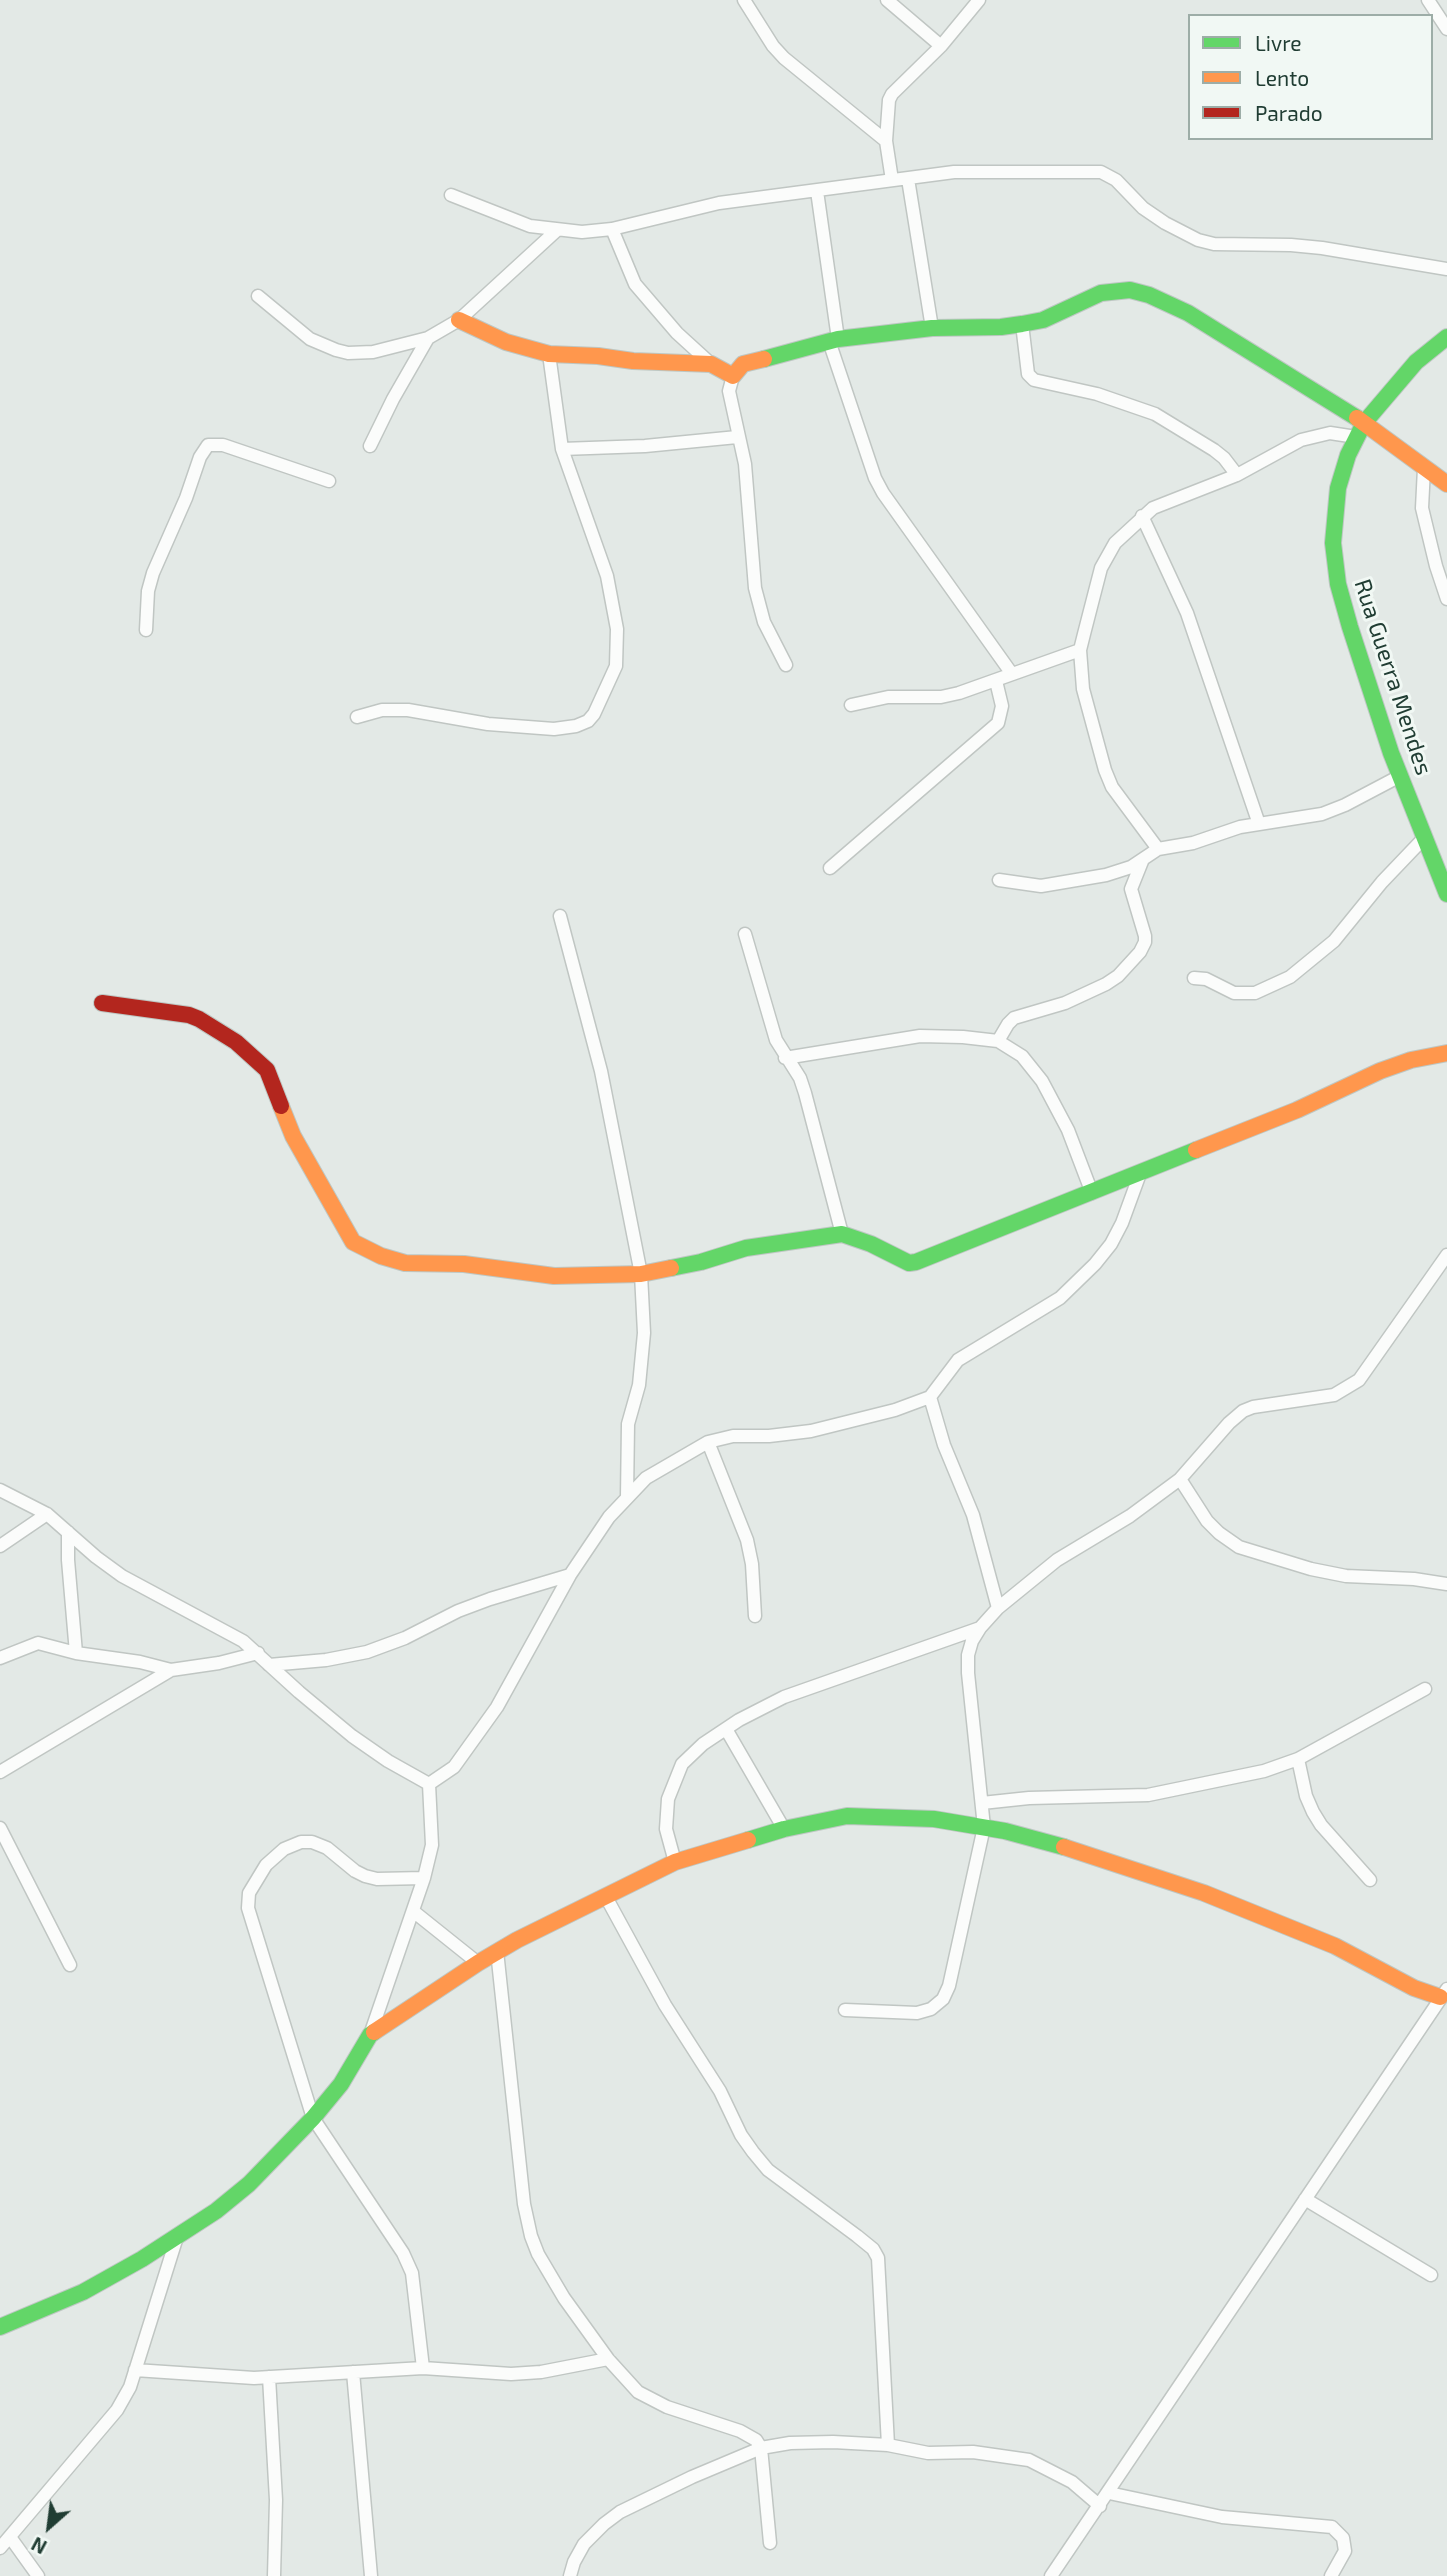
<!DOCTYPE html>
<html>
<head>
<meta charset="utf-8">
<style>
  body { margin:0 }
  #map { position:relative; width:1447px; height:2576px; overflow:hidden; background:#e3e9e6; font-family:"Exo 2",sans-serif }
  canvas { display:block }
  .legend { position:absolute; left:1188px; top:14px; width:245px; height:126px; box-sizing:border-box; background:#f1f8f4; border:2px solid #9dada7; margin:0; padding:9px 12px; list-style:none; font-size:21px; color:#203d33 }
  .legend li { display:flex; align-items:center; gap:14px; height:35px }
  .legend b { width:35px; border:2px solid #9dada7 }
  .north { position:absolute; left:14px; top:2492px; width:70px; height:70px; -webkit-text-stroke:5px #f1f8f4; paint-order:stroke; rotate:208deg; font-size:19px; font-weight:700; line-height:28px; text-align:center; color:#203d33 }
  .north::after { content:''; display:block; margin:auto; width:24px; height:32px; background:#203d33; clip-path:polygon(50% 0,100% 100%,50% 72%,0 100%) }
</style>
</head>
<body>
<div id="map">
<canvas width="1447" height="2576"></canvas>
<ul class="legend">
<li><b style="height:9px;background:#63d668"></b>Livre</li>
<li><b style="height:9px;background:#ff974d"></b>Lento</li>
<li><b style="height:9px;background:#b3261e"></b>Parado</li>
</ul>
<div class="north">N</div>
</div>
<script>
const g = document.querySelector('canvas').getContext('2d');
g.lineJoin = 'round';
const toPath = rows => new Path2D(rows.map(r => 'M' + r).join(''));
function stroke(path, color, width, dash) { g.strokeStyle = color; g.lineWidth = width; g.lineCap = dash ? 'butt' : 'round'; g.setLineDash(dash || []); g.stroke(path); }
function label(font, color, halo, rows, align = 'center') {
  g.font = font + ' "Exo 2",sans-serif'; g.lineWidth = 6; g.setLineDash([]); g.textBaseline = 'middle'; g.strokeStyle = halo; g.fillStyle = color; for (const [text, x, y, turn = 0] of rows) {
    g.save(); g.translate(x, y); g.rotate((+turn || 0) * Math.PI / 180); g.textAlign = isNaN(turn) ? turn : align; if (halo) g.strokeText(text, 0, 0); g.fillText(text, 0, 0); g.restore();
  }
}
const street = toPath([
  [744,0,773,46,784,58,886,141],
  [887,0,941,46],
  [1428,0,1447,29],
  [908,179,932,328],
  [892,180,886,141,889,100,892,94,941,46,979,0],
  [817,191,838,339],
  [451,195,530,226,582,232,612,229,719,203,954,172,1101,172,1116,180,1143,208,1165,223,1198,240,1214,244,1291,245,1322,248,1447,269],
  [612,229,635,284,677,333,711,364],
  [258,296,310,339,336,350,348,353,373,352,428,338],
  [1022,324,1028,374,1034,380,1097,394,1155,414,1214,450,1224,458,1237,475,1301,440,1330,433,1356,437],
  [829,341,875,478,883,493,1012,674],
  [549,354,562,449,645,446,737,437],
  [733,376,729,391,745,464,755,588,764,622,786,665],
  [370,446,393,399,428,338,459,320,556,231],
  [1424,468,1422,508,1436,566,1447,599],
  [1142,516,1187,613,1259,824],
  [146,630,148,591,153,573,186,498,200,457,208,445,223,445,329,481],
  [851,705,888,697,941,697,959,693,1080,650],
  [357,717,382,710,408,710,488,724,554,729,576,726,588,721,594,714,616,666,617,629,607,576,562,449],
  [1158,849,1112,787,1105,770,1083,689,1080,650,1084,634,1101,568,1115,543,1153,508,1237,475],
  [830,868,998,723,1002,706,996,681],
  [999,880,1041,886,1106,875,1131,867,1158,849,1193,843,1240,827,1322,814,1345,805,1400,776],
  [560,916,601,1071,641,1274,644,1333,639,1385,628,1424,627,1497],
  [745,934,776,1040,800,1078,805,1093,842,1234],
  [1194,978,1206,979,1234,993,1255,993,1290,977,1334,941,1382,882,1424,838],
  [998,1041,1008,1024,1014,1018,1065,1003,1106,984,1118,976,1140,952,1145,942,1145,936,1131,889,1143,859],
  [785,1058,920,1036,963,1037,998,1041,1022,1056,1042,1081,1068,1130,1092,1193],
  [930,1397,944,1445,973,1515,998,1608],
  [708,1442,747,1540,752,1564,755,1616],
  [1180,1479,1207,1521,1219,1533,1239,1547,1311,1569,1346,1576,1414,1579,1447,1584],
  [0,1490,47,1514,96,1557,122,1576,243,1641,299,1692,352,1736,388,1761,429,1784],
  [68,1532,68,1560,76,1653],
  [0,1546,47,1514],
  [0,1658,38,1643,76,1653,140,1662,171,1670],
  [269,1665,326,1660,367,1652,405,1638,458,1611,490,1599,570,1575],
  [726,1729,784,1829],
  [1298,1759,1306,1796,1313,1812,1321,1825,1370,1880],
  [0,1772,171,1670,219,1663,258,1653],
  [982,1803,1029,1798,1148,1795,1264,1771,1298,1759,1425,1689],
  [0,1828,70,1965],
  [675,1862,666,1829,668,1799,682,1764,703,1744,739,1720,784,1697,980,1628],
  [606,1897,665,2005,720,2091,741,2135,753,2152,768,2170,857,2236,873,2249,878,2258,888,2445],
  [413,1911,478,1963],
  [497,1951,524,2204,531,2236,538,2254,564,2298,608,2359,638,2392,667,2407,740,2431,756,2440,761,2448,770,2543],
  [845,2010,917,2013,931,2009,943,1999,949,1986,984,1827,968,1673,968,1655,972,1641,980,1628,998,1608,1057,1560,1130,1516,1180,1479,1229,1423,1243,1411,1253,1407,1334,1395,1359,1380,1447,1255],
  [370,2035,424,1878,432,1845,429,1784,454,1767,497,1707,570,1575,609,1517,646,1478,708,1442,733,1436,769,1436,811,1431,895,1410,930,1397,958,1360,1060,1298,1095,1264,1111,1244,1122,1223,1141,1171],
  [1305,2199,1431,2275],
  [423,2368,412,2273,403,2253,313,2118,248,1908,249,1893,266,1865,284,1849,301,1842,312,1842,327,1848,355,1871,365,1876,377,1879,424,1878],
  [135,2370,254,2378,423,2368,511,2374,541,2372,608,2359],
  [353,2372,371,2576],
  [269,2377,276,2500,274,2576],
  [1109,2493,1222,2517,1332,2527,1343,2538,1345,2551,1331,2576],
  [10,2537,38,2576],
  [0,2548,117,2410,130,2387,177,2237],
  [570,2576,574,2562,584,2544,604,2524,620,2512,692,2477,761,2448,790,2443,833,2442,888,2445,928,2453,973,2452,1029,2460,1072,2482,1100,2506],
  [1051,2576,1447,1989]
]);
const fast = toPath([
  [1447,337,1416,362,1364,423,1348,455,1338,488,1333,543,1338,584,1350,627,1391,753,1447,894],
  [764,359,838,339,932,328,1001,327,1022,324,1043,320,1101,293,1130,290,1149,295,1188,313,1357,418],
  [671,1268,701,1262,746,1248,842,1234,871,1244,909,1263,916,1262,1196,1150],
  [748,1840,784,1829,847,1816,934,1819,1005,1831,1064,1847],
  [0,2327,83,2292,142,2259,216,2211,249,2184,313,2118,341,2084,370,2035,374,2032]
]);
const slow = toPath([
  [459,320,506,342,549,354,598,356,633,361,711,364,733,376,743,364,764,359],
  [1357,418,1447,484],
  [281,1106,293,1136,353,1242,381,1256,405,1263,464,1264,554,1276,641,1274,671,1268],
  [1196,1150,1297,1110,1380,1071,1411,1060,1447,1053],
  [1064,1847,1204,1893,1335,1946,1414,1988,1440,1997],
  [374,2032,478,1963,517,1940,675,1862,748,1840]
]);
const jam = toPath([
  [102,1003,189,1015,199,1019,236,1042,267,1070,281,1106]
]);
const streetNames = [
  ["Rua Guerra Mendes",1393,677,72]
];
stroke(street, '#c0c6c3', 15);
stroke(fast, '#bec7c3', 18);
stroke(slow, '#bec7c3', 18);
stroke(jam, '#bec7c3', 18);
stroke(street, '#fbfcfb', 12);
stroke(fast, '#63d668', 16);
stroke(slow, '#ff974d', 16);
stroke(jam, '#b3261e', 16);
label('23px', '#203d33', '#f1f8f4', streetNames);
</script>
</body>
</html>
